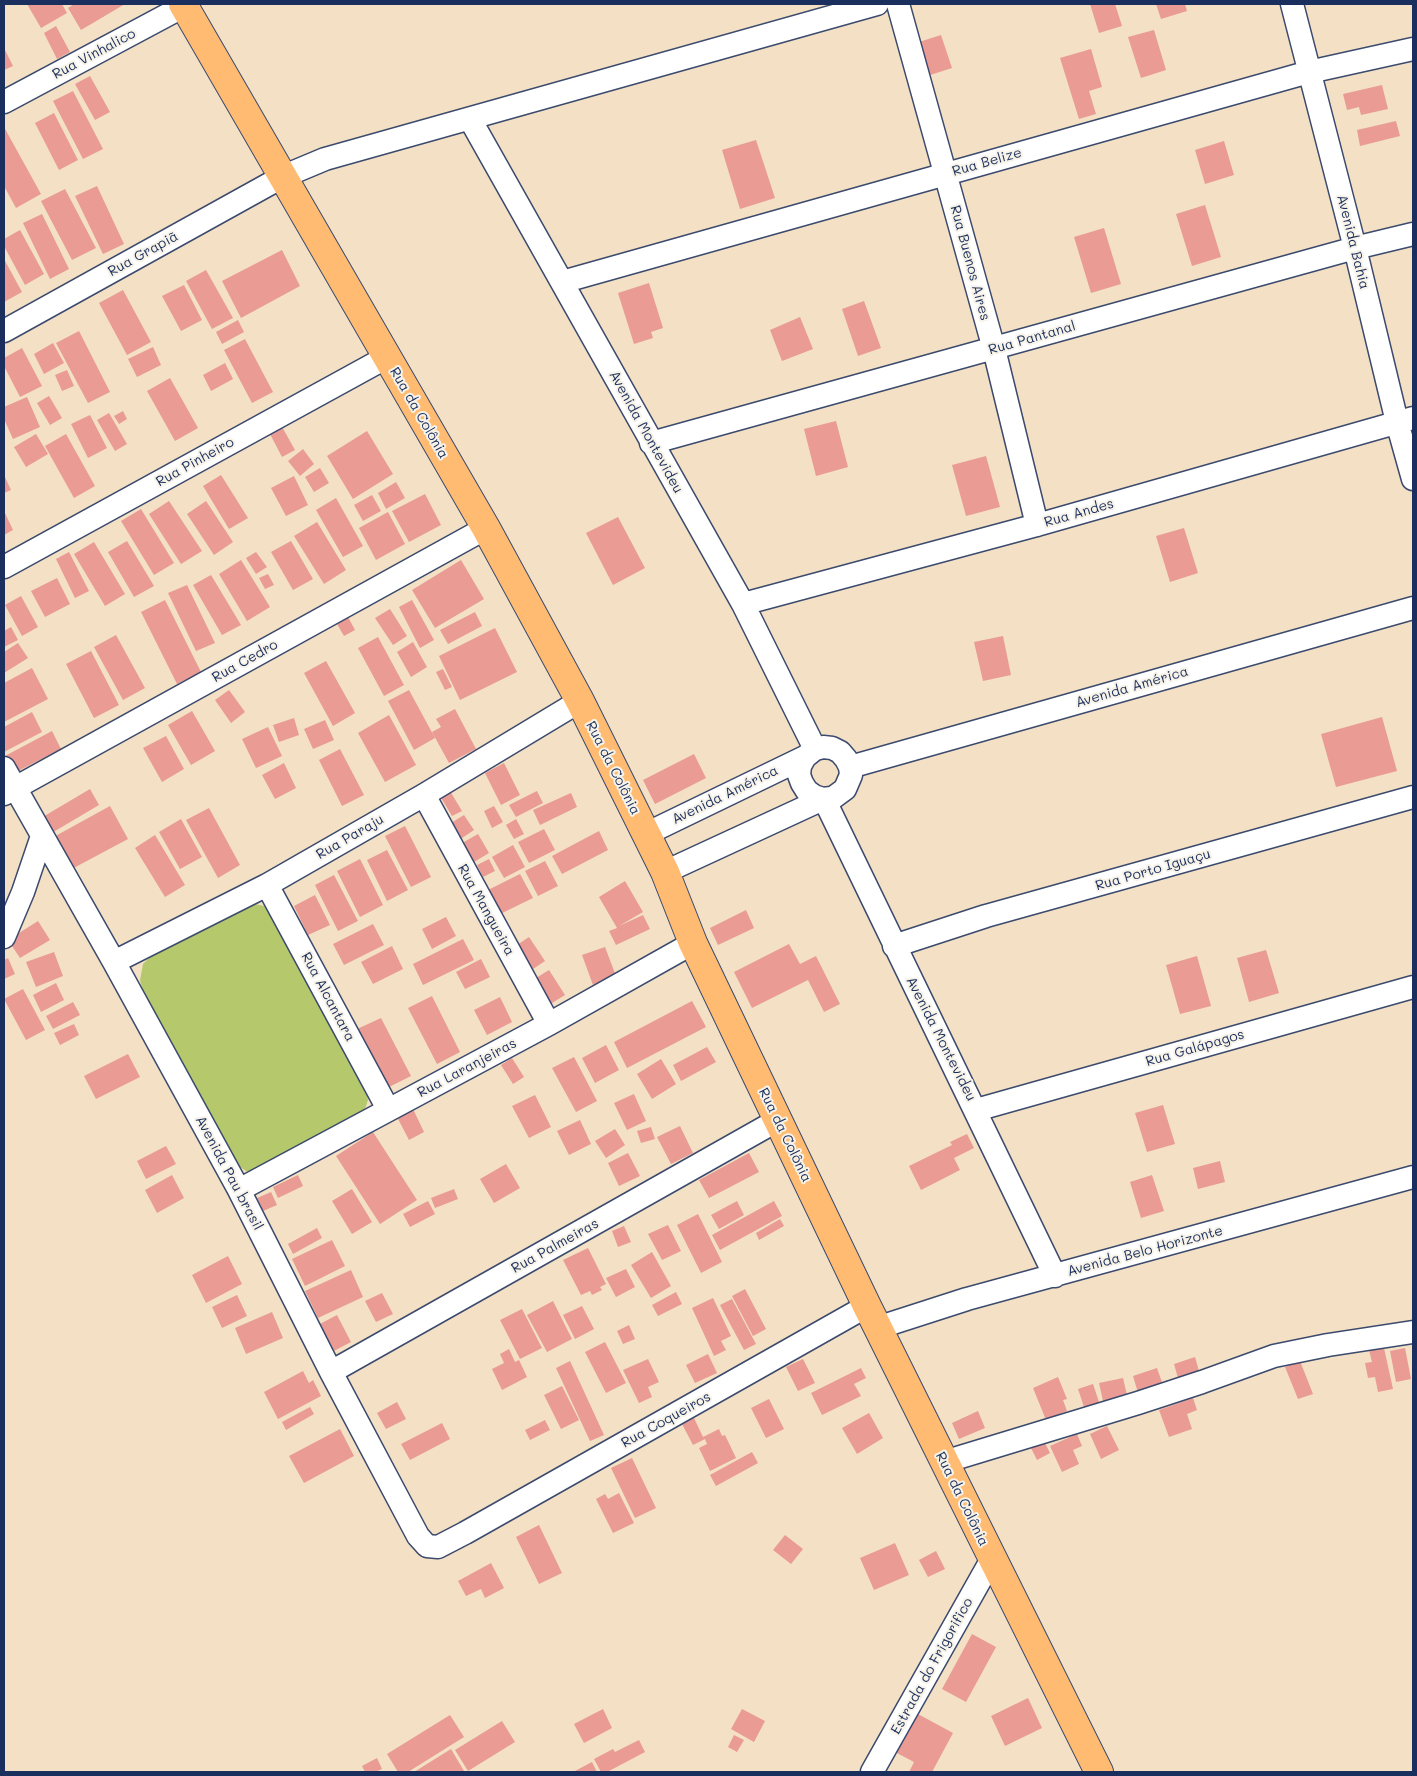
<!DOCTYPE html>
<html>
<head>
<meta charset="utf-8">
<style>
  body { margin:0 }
  #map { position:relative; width:1417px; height:1776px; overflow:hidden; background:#f3e0c5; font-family:Mali,sans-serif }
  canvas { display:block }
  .frame { position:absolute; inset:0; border:5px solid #1b2f5e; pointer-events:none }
</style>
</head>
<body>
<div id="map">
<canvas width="1417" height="1776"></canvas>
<div class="frame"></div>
</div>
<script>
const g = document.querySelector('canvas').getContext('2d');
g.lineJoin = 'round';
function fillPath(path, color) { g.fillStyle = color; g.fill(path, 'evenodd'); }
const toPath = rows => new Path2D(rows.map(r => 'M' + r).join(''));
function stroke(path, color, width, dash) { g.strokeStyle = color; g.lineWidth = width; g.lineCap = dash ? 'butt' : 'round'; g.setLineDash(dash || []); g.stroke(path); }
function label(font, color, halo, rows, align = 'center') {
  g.font = font + ' Mali,sans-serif'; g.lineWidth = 4; g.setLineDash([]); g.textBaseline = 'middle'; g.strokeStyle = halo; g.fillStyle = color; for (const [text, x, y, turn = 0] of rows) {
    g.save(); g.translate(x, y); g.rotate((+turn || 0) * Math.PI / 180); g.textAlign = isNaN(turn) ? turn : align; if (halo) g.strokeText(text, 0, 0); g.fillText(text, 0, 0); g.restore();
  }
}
const green = toPath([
  [255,904,269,907,367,1093,368,1100,364,1112,252,1172,246,1171,236,1164,142,988,140,980,143,964,154,953,247,906]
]);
const building = toPath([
  [27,4,62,4,67,13,41,28],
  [74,4,125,4,81,30,68,8],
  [1090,4,1115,4,1122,26,1099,33],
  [1156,4,1185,4,1187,11,1161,19],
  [56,26,70,52,57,59,44,33],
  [1154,30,1166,70,1141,78,1128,37],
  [941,35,952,68,927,76,916,43],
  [4,48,13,66,4,70],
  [1091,49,1102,87,1089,91,1096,114,1079,119,1060,58],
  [90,76,110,112,95,120,75,84],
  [1382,85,1388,109,1361,115,1359,107,1347,110,1343,94],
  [73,91,103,149,83,159,53,101],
  [54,113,78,160,59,170,35,123],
  [1396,121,1400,136,1360,146,1357,130],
  [4,127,41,194,16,208,4,186],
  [756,140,775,198,740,209,722,150],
  [1224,141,1234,175,1205,184,1195,150],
  [97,186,124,244,103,254,75,196],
  [65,189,96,248,72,260,41,201],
  [1205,205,1221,257,1192,266,1176,214],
  [42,214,69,269,50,279,23,223],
  [1104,228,1121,284,1091,293,1074,237],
  [20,230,44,274,25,285,4,246,4,239],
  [282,250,300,286,241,318,222,281],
  [4,259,22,292,4,302],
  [206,270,233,318,212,329,186,281],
  [649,283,663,328,651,332,653,338,634,344,618,293],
  [184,285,202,320,181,331,162,296],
  [123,290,151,342,127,355,99,303],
  [864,301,881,348,858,356,842,309],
  [800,317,813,349,782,361,770,330],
  [238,320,244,332,222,344,216,332],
  [79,331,110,392,88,403,56,343],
  [245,339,273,392,252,403,224,350],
  [53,343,64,363,44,374,34,354],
  [153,347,161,365,137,377,128,359],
  [22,348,42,386,20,397,4,366,4,358],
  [225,363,233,379,211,391,203,375],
  [67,370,74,386,62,391,55,375],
  [170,378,198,428,175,441,147,391],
  [49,396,62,418,50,425,37,403],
  [27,397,40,427,13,439,4,419,4,407],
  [123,411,127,419,119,424,114,416],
  [109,413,127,444,115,451,97,420],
  [90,415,107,448,88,458,71,424],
  [836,421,848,467,816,476,804,429],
  [281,425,295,450,282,457,269,432],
  [367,431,393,474,353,499,327,456],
  [36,434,48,454,26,467,14,447],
  [66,434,95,486,74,498,45,446],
  [303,449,314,464,300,476,288,461],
  [986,456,1000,507,966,516,952,465],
  [320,468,329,483,314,492,305,477],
  [4,475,11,490,4,493],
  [221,475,248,518,229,529,203,486],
  [294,476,308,505,286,516,271,488],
  [396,482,405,498,386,509,378,493],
  [425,494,441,525,409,542,392,511],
  [372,495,381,511,363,521,354,505],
  [336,498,363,546,343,557,316,510],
  [169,501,202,551,181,564,149,514],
  [206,501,233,542,214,555,187,514],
  [141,509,174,563,154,575,121,521],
  [4,511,13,530,4,535],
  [388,512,405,544,376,560,359,528],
  [618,517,645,568,613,585,586,533],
  [317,522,346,570,324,584,294,536],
  [1184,528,1198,573,1170,582,1156,536],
  [127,541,154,586,134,597,108,552],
  [291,541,313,579,293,590,271,552],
  [94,542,125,594,105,606,74,554],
  [69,552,89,591,75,598,56,559],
  [256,552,267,567,256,574,246,558],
  [241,560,270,607,247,621,219,574],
  [461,560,484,599,435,628,412,590],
  [268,574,274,585,265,589,259,578],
  [211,575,241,625,222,635,193,585],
  [57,578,70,604,45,617,31,591],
  [187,585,215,643,196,651,168,593],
  [21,596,38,627,22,636,5,605],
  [165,600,201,672,177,684,141,612],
  [412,600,434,640,420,648,399,607],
  [390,609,407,636,393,645,375,618],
  [475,612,482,626,448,644,440,630],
  [348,617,355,630,344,636,337,624],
  [11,627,18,640,4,647,4,631],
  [495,628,517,672,460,700,439,656],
  [116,635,145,688,123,700,94,647],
  [1003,636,1011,675,983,681,974,642],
  [378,637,404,685,384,696,358,648],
  [413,642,427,667,411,677,397,652],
  [18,643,28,658,4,673,4,652],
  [91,651,119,705,94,718,66,664],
  [326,661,355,713,333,726,304,673],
  [32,668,48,699,4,722,4,683],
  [443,669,452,687,445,690,436,672],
  [229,690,245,712,231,723,215,700],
  [409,690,435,738,414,750,388,701],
  [455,709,476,749,449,763,432,732,441,727,436,719],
  [192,711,215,751,191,765,168,725],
  [32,712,42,732,4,752,4,727],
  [389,715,416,765,385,782,358,733],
  [1382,717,1397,771,1336,787,1321,734],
  [294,718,299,735,279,742,273,725],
  [325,720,334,740,313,749,304,729],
  [268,727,282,756,256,768,242,739],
  [52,731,61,749,14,773,5,756],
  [166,736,184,769,162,782,143,748],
  [340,749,364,795,342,806,319,760],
  [694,754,706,778,655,804,643,780],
  [284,763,296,788,275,799,262,775],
  [504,763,520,795,501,805,485,773],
  [90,789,99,805,50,834,41,818],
  [450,791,462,811,452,816,440,796],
  [537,791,543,803,516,817,509,805],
  [571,793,577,807,540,825,533,810],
  [110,806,128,839,68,871,50,839],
  [494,806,503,822,492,828,484,811],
  [209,808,240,865,218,878,186,820],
  [464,815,474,830,456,842,446,826],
  [181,819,202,857,180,869,159,832],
  [516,819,524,834,514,839,506,825],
  [405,826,431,877,411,887,385,836],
  [544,829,555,850,529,863,518,842],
  [599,831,608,850,562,874,552,856],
  [478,834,489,853,469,865,457,846],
  [155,835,185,885,165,897,135,848],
  [513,845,525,867,504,878,492,857],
  [387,850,408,890,387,901,367,860],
  [360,859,383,905,360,917,337,871],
  [489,859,495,871,483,877,477,865],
  [545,861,558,886,538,896,525,871],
  [520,874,533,898,494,917,482,893],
  [334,875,358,921,338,931,315,885],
  [625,881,643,912,619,926,643,915,650,929,616,945,609,931,617,928,599,897],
  [315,895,330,925,308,935,294,906],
  [746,910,754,928,718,945,710,928],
  [446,917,456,936,432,949,422,929],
  [38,921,50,940,20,958,8,940],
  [373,924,384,945,344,965,333,944],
  [529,937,545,961,530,971,514,947],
  [463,939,474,960,423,985,413,964],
  [789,944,800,964,816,956,840,1004,824,1012,808,980,752,1008,734,972],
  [392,946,403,969,373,984,361,962],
  [605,947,616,976,593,985,582,955],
  [1266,950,1279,993,1249,1002,1237,958],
  [54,952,63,976,36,987,26,962],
  [1197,956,1211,1006,1180,1014,1166,965],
  [8,958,15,974,4,979,4,960],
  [481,959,490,977,465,989,456,972],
  [549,970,565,995,544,1008,528,983],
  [56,983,64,1000,41,1012,33,995],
  [23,989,45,1030,26,1040,4,999],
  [432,996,460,1052,437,1064,408,1008],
  [500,997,512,1022,487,1035,474,1010],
  [692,1001,706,1027,627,1068,614,1042],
  [73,1002,80,1015,53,1029,46,1016],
  [381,1018,411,1076,385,1089,355,1030],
  [74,1024,79,1035,60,1045,54,1033],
  [606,1045,619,1070,595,1083,582,1058],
  [707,1047,716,1062,681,1081,673,1065],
  [128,1054,140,1077,96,1099,84,1076],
  [574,1057,597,1101,576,1112,552,1068],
  [512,1058,524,1077,513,1084,501,1065],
  [661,1059,676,1084,652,1099,637,1074],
  [634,1094,646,1121,627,1130,614,1103],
  [535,1095,551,1127,529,1138,512,1106],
  [1163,1105,1175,1144,1147,1152,1135,1113],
  [412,1107,424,1132,409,1140,396,1115],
  [580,1120,591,1144,569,1155,557,1131],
  [680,1126,693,1153,671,1164,657,1137],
  [651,1127,655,1139,641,1143,637,1131],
  [615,1129,625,1145,606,1158,595,1141],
  [373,1132,417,1200,380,1224,336,1156],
  [967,1134,974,1148,954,1158,960,1170,921,1190,909,1166,952,1145,950,1142],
  [166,1146,176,1164,146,1179,137,1161],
  [628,1153,640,1176,619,1186,608,1163],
  [749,1153,759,1172,709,1198,699,1180],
  [1220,1161,1225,1182,1198,1189,1193,1168],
  [506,1164,520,1188,494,1203,480,1179],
  [172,1175,184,1198,157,1213,145,1190],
  [298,1175,303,1186,278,1198,273,1187],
  [1152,1175,1164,1211,1141,1218,1130,1182],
  [352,1189,372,1222,352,1234,332,1201],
  [454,1189,458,1199,435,1208,431,1198],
  [271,1192,277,1205,263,1211,257,1198],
  [428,1201,435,1214,410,1227,403,1214],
  [737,1201,744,1215,719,1229,711,1215],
  [774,1201,782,1216,720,1250,712,1235],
  [698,1214,722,1262,701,1273,677,1225],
  [780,1219,784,1226,759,1240,756,1233],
  [668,1225,681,1251,662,1260,648,1234],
  [624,1226,631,1242,618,1247,612,1231],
  [317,1228,322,1238,293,1254,288,1244],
  [332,1240,345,1266,305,1286,292,1259],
  [588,1248,606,1284,600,1287,602,1290,592,1295,590,1291,581,1295,563,1260],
  [652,1252,671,1286,651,1298,631,1265],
  [228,1256,242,1284,206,1303,192,1275],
  [626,1269,635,1287,616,1297,606,1278],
  [351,1270,363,1297,318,1318,305,1291],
  [745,1289,766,1329,753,1336,732,1296],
  [676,1292,682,1304,658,1316,652,1305],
  [382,1293,393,1314,376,1322,365,1301],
  [237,1295,247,1316,222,1328,212,1307],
  [713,1298,731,1336,721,1341,726,1350,714,1356,692,1308],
  [732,1299,756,1344,744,1350,720,1305],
  [553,1301,572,1339,547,1352,527,1315],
  [582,1306,594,1329,575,1339,563,1315],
  [522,1309,542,1348,520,1359,500,1320],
  [272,1312,283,1338,246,1354,235,1328],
  [337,1315,351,1342,330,1353,316,1326],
  [629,1325,635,1339,623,1344,617,1331],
  [605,1342,626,1383,606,1393,585,1352],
  [1384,1348,1393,1389,1378,1392,1375,1377,1368,1378,1365,1363,1372,1362,1369,1350],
  [1405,1348,1411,1379,1396,1382,1390,1351],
  [509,1349,515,1362,519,1360,527,1377,502,1390,492,1369,504,1363,500,1354],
  [708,1354,717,1373,695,1383,686,1365],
  [1195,1357,1199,1371,1178,1378,1174,1364],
  [648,1359,659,1382,648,1387,652,1397,639,1403,623,1370],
  [803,1359,815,1383,798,1391,786,1367],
  [570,1361,604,1435,590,1441,556,1368],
  [1300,1361,1313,1394,1298,1399,1285,1367],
  [861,1368,866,1378,854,1384,861,1396,822,1415,811,1393],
  [1157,1368,1164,1388,1139,1396,1133,1376],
  [303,1371,309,1383,313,1380,321,1396,278,1419,264,1392],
  [1058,1377,1067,1399,1063,1400,1067,1411,1046,1420,1033,1388],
  [1123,1378,1127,1395,1103,1401,1099,1383],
  [1093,1384,1100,1405,1085,1410,1078,1389],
  [562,1386,579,1420,561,1429,544,1395],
  [1193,1398,1197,1410,1187,1414,1192,1429,1169,1437,1159,1410],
  [769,1399,784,1429,766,1438,751,1408],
  [397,1402,406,1419,386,1429,377,1413],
  [310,1407,314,1414,286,1430,282,1422],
  [978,1411,985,1428,959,1439,952,1423],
  [869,1413,883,1438,857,1454,842,1428],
  [694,1418,703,1437,719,1429,722,1436,725,1435,736,1458,710,1471,699,1448,707,1444,705,1439,693,1445,682,1424],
  [545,1420,550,1430,530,1440,525,1430],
  [442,1423,450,1439,410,1460,401,1444],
  [1107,1426,1119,1450,1101,1459,1090,1434],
  [340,1429,354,1456,304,1483,289,1456],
  [1077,1434,1082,1446,1073,1450,1079,1464,1062,1472,1050,1446],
  [1043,1439,1050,1453,1037,1460,1030,1446],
  [752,1452,758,1463,716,1486,710,1475],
  [632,1458,656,1508,635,1518,611,1468],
  [619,1493,634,1523,613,1533,596,1499,605,1494,608,1499],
  [539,1525,562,1573,539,1584,516,1537],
  [785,1535,803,1549,791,1564,773,1550],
  [895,1543,909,1575,874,1590,860,1558],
  [936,1551,945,1569,928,1577,919,1560],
  [491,1563,504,1588,485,1598,481,1589,466,1596,458,1581],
  [972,1634,996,1647,966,1702,942,1689],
  [1028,1698,1042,1728,1005,1746,991,1716],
  [603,1709,612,1728,584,1743,574,1724],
  [742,1709,765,1721,754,1742,731,1729],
  [916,1713,953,1733,932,1772,909,1772,914,1762,895,1752],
  [450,1715,464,1737,408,1772,398,1772,387,1754],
  [502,1721,515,1742,468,1771,455,1750],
  [734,1735,744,1740,737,1752,728,1747],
  [639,1740,645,1752,607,1772,601,1772,594,1759,613,1749,615,1752],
  [451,1749,464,1771,462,1772,414,1772],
  [377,1758,382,1769,375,1772,365,1772,362,1766],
  [592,1762,597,1772,573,1772]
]);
const minor = toPath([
  [898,4,994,349,1037,525],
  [1292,4,1355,248,1397,422,1413,479],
  [4,102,184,6],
  [470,119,743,604,815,749],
  [562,282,1309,72,1413,49],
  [4,331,282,177,325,159,877,4],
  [651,443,1355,248,1413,234],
  [4,567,387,357],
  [743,604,1037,525,1413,418],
  [823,747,832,748,840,752,846,759,850,767,851,775,845,789,826,803,831,798,823,799,814,796,807,791,802,783,799,775,800,766,805,757,815,749,823,747],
  [850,767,1413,608],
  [4,768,114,962,239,1190,331,1372,418,1536,427,1546,438,1547,465,1533,867,1306],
  [4,794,486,528],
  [424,795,549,1024],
  [826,803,1055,1276],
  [646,834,805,757],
  [665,872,823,799],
  [267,885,388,1109],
  [4,937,23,892,42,836],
  [894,946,986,916,1413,797],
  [114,962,267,885,424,795,580,701],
  [976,1110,1413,987],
  [239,1190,549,1024,693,943],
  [877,1328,967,1299,1413,1177],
  [331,1372,778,1120],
  [944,1462,1138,1403,1202,1382,1274,1356,1328,1345,1413,1332],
  [872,1772,992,1559]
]);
const major = toPath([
  [183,4,486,528,580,701,665,872,693,943,867,1306,1099,1772]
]);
const streetNames = [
  ["Rua Vinhalico",94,54,-28],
  ["Rua Belize",987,162,-16],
  ["Avenida Bahia",1353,242,76],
  ["Rua Grapiã",143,254,-29],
  ["Rua Buenos Aires",970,263,75],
  ["Rua Pantanal",1032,338,-16],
  ["Rua da Colônia",419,413,60],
  ["Avenida Montevideu",646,432,61],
  ["Rua Pinheiro",195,462,-29],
  ["Rua Andes",1079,513,-16],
  ["Rua Cedro",245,661,-29],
  ["Avenida América",1132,687,-16],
  ["Rua da Colônia",613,768,63],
  ["Avenida América",725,795,-26],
  ["Rua Paraju",350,837,-30],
  ["Rua Porto Iguaçu",1153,870,-16],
  ["Rua Mangueira",486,910,61],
  ["Rua Alcantara",328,997,62],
  ["Avenida Montevideu",941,1039,63],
  ["Rua Galápagos",1195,1048,-16],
  ["Rua Laranjeiras",467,1068,-28],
  ["Rua da Colônia",785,1135,64],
  ["Avenida Pau brasil",229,1173,62],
  ["Rua Palmeiras",555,1246,-29],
  ["Avenida Belo Horizonte",1145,1251,-15],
  ["Rua Coqueiros",666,1420,-29],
  ["Rua da Colônia",962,1499,64],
  ["Estrada do Frigorifico",932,1666,-61]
];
fillPath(green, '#b5c86c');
fillPath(building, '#e99b94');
stroke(minor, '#3b4a6d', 25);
stroke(major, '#3b4a6d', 30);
stroke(minor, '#fff', 22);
stroke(major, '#ffbb71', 28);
label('14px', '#1b2f5e', '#f7f3e8', streetNames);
</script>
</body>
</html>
